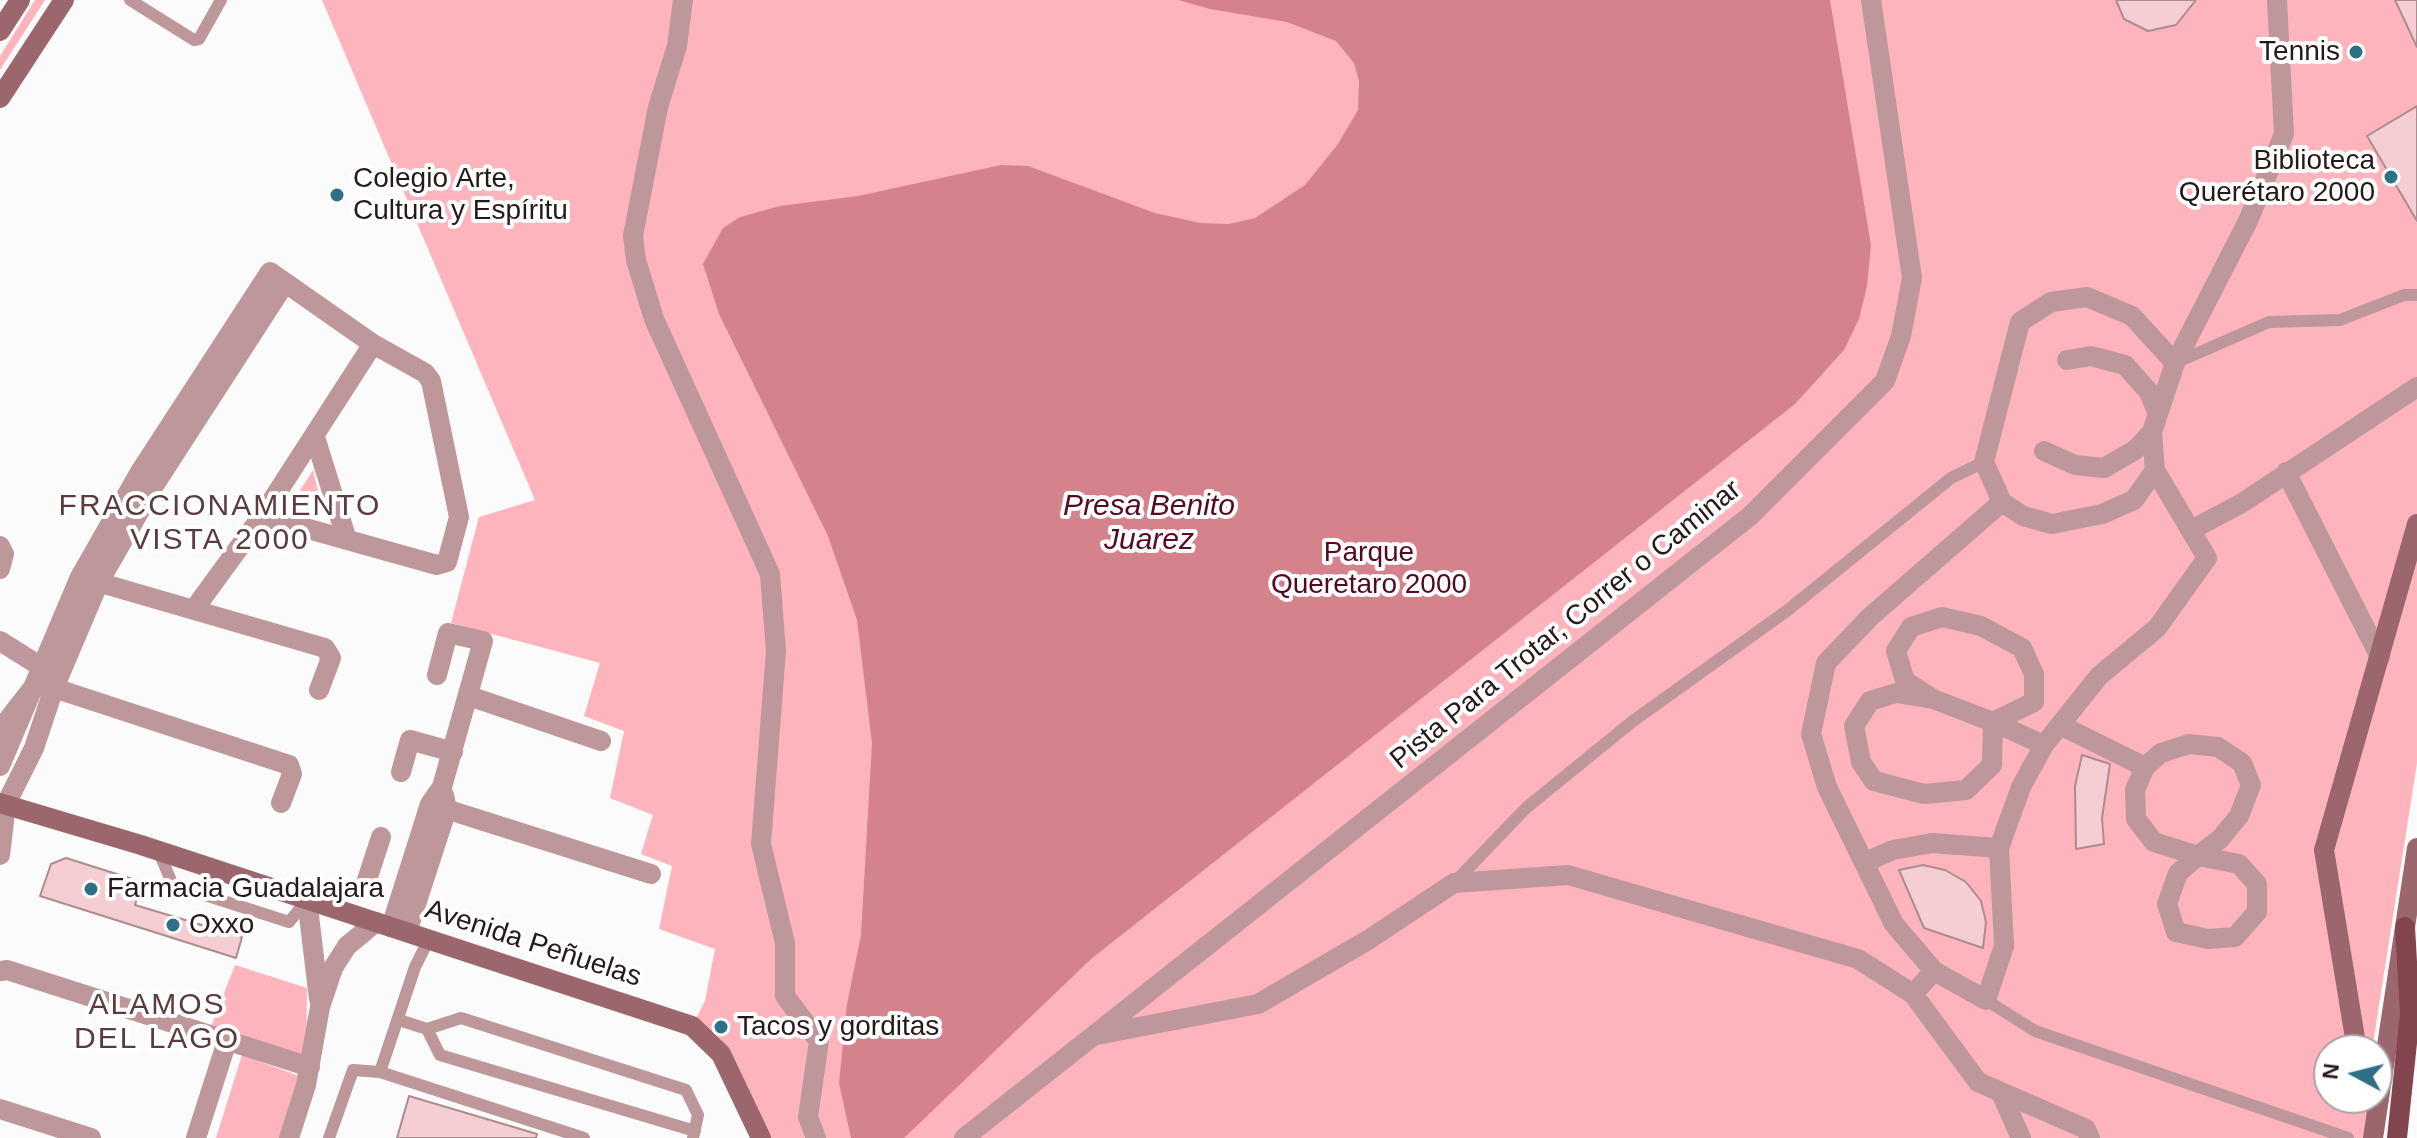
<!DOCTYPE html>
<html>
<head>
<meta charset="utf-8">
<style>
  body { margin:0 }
  #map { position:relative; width:2417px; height:1138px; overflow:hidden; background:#fbfbfb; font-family:Arial,sans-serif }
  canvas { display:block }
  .north { position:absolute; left:2313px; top:1034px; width:80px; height:80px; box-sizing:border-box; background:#fff; border:2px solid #a8a3a3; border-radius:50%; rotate:277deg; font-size:22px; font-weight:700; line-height:32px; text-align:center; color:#26191a }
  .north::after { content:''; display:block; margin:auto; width:28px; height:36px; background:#307084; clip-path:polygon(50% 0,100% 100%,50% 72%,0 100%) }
</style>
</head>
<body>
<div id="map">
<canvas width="2417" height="1138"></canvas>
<div class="north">N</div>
</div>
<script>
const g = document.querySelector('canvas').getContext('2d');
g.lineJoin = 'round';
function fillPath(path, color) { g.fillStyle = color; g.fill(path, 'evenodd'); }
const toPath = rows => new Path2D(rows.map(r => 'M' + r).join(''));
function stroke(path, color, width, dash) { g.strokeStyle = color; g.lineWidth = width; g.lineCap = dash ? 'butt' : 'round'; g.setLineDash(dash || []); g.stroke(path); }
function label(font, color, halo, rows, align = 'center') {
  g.font = font + ' Arial,sans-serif'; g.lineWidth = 8; g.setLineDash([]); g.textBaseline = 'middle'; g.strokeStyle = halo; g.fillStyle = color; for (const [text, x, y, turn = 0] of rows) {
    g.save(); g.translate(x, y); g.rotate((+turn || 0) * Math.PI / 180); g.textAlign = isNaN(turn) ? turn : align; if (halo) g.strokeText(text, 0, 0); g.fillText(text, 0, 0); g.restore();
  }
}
const green = toPath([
  [35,0,45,0,0,70,0,56],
  [322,0,2417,0,2417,763,2372,1050,2329,1050,2329,1098,2366,1098,2371,1138,756,1138,721,1054,692,1026,705,1001,715,949,659,929,672,866,641,854,653,815,610,798,624,731,584,716,600,663,451,623,479,517,535,500],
  [313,470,323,512,292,503],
  [235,965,307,988,306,1061,209,1032],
  [242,1055,302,1077,284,1138,216,1138]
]);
const water = toPath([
  [1178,0,1830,0,1871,245,1867,286,1859,319,1844,350,1795,404,1091,959,904,1138,851,1138,839,1083,847,1004,861,935,872,743,857,620,828,536,719,314,703,264,723,228,740,217,780,206,858,196,1001,165,1028,166,1155,213,1200,223,1229,224,1255,218,1305,185,1338,144,1358,110,1359,81,1354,63,1336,41,1287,22,1210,9]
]);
const building = toPath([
  [2116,0,2196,0,2176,25,2148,31,2124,19,2116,0],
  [2395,0,2417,0,2417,47,2395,0],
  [2417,106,2417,221,2367,136,2417,106],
  [2082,755,2110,764,2102,818,2104,844,2076,849,2075,786,2082,755],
  [66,858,142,882,135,905,242,937,236,958,40,896,51,864,66,858],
  [1923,865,1945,870,1966,882,1981,901,1986,922,1983,948,1924,928,1899,870,1923,865],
  [409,1096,537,1134,536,1138,397,1138,409,1096]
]);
const lane = toPath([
  [130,0,194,40,199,39,221,0],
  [2175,363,2269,322,2340,320,2404,295,2417,295],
  [158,850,172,883,177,886,289,922,307,900],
  [1454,883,1526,808,1633,721,1788,610,1951,478,1984,462],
  [429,939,415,967,380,1072,584,1138],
  [1986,1000,2035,1031,2348,1138],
  [399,1020,427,1029,461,1018,686,1090,698,1115,693,1138],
  [427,1029,440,1055,695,1131],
  [329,1138,353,1070,380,1072]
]);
const street = toPath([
  [683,0,677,46,658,107,633,236,636,260,654,319,770,574,776,651,761,844,785,943,785,996,819,1041,808,1117,816,1138],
  [2087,297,2132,316,2175,363,2152,432,2155,470,2134,500,2102,514,2052,524,2023,516,2002,502,1984,462,2020,322,2051,302,2087,297],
  [2067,360,2091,356,2125,365,2149,392,2157,412],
  [2175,363,2248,221,2284,134,2277,0],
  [315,437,347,540],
  [2044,451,2075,465,2104,468,2135,450,2152,432],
  [2286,472,2380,657],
  [2191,530,2242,503,2417,387],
  [0,546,4,554,0,569],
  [87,579,325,648,331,658,319,690],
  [195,608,262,516,373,344],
  [0,641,51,673],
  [469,696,601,741],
  [1933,699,1905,681,1896,651,1911,627,1942,617,1981,626,2022,648,2034,674,2034,702,1993,722,1933,699,1896,693,1870,701,1854,726,1861,762,1874,781,1924,794,1966,790,1992,765,1993,722,2044,745],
  [2060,725,2145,767],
  [0,730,35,685,54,688,289,765,292,774,281,803],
  [2189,744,2218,747,2242,763,2251,785,2239,816,2220,839,2198,856,2154,842,2136,819,2135,790,2145,767,2161,753,2189,744],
  [0,766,80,577,140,472,270,272,373,344,425,373,431,381,459,517,447,562,437,565,262,516],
  [401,772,410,740,453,752],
  [430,804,651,874],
  [0,855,6,804,34,748,54,688,99,582,155,484,285,283],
  [2198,856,2239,864,2257,884,2257,912,2235,937,2208,939,2176,932,2167,904,2178,873,2198,856],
  [1865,862,1893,850,1932,843,1999,848],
  [367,880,381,837],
  [307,899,319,999],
  [391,927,430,804,442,787,483,641,448,633,437,675],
  [407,932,447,809,444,795],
  [0,971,7,970,310,1067],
  [1934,971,1894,924,1827,787,1811,734,1826,663,1870,617,2002,502],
  [1913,994,1934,971,1986,1000,2004,946,1999,848,2021,787,2044,745,2099,676,2157,628,2207,558,2155,470],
  [1097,1035,1258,1004,1368,940,1454,883,1568,875,1858,959,1913,994,1978,1082,2086,1129,2090,1138],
  [2001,1093,2021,1138],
  [0,1109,91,1138],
  [196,1138,227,1041],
  [289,1138,306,1085,320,1007,333,968,347,946,376,922],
  [964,1138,1750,516,1885,381,1901,336,1912,278,1871,0]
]);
const secondary = toPath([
  [0,31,20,0],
  [0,98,64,0],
  [0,803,141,845,692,1026,721,1054,761,1138],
  [2357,1050,2324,850,2417,524],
  [2373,1138,2417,848]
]);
const primary = toPath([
  [2397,1138,2410,1014,2405,927]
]);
const markers = [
  [2356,52,8,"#307084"],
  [2391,177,8,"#307084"],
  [337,195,8,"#307084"],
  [91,889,8,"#307084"],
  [173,925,8,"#307084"],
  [721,1027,8,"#307084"]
];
const poiNames = [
  ["Tennis",2340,52,"right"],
  ["Biblioteca",2375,161,"right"],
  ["Querétaro 2000",2375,193,"right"],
  ["Colegio Arte,",353,179],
  ["Cultura y Espíritu",353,211],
  ["Farmacia Guadalajara",107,889],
  ["Oxxo",189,925],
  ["Tacos y gorditas",737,1027]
];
const parkNames = [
  ["Parque",1369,553],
  ["Queretaro 2000",1369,585]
];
const streetNames = [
  ["Pista Para Trotar, Correr o Caminar",1566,625,-39],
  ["Avenida Peñuelas",533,944,18]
];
const neighbourhoodNames = [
  ["FRACCIONAMIENTO",220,507],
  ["VISTA 2000",220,541],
  ["ALAMOS",157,1006],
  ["DEL LAGO",157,1040]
];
const waterNames = [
  ["Presa Benito",1149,507],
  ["Juarez",1149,541]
];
fillPath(green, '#feb4bc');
fillPath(water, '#d4838d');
fillPath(building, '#f4ced2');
stroke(building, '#ae8b8e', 2);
stroke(lane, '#bd979a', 12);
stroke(street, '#bd979a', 20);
stroke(secondary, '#9c666d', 20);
stroke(primary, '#82444d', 20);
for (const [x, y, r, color] of markers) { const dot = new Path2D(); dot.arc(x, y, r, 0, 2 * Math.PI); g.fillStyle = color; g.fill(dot); stroke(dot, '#fff', 3); }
label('28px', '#26191a', '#fff', poiNames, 'left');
label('28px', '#54091e', '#fff', parkNames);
label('28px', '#26191a', '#fff', streetNames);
g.letterSpacing = '2px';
label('30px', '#5a3c3f', '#fff', neighbourhoodNames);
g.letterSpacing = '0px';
label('italic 30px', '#560c20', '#fff', waterNames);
</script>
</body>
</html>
